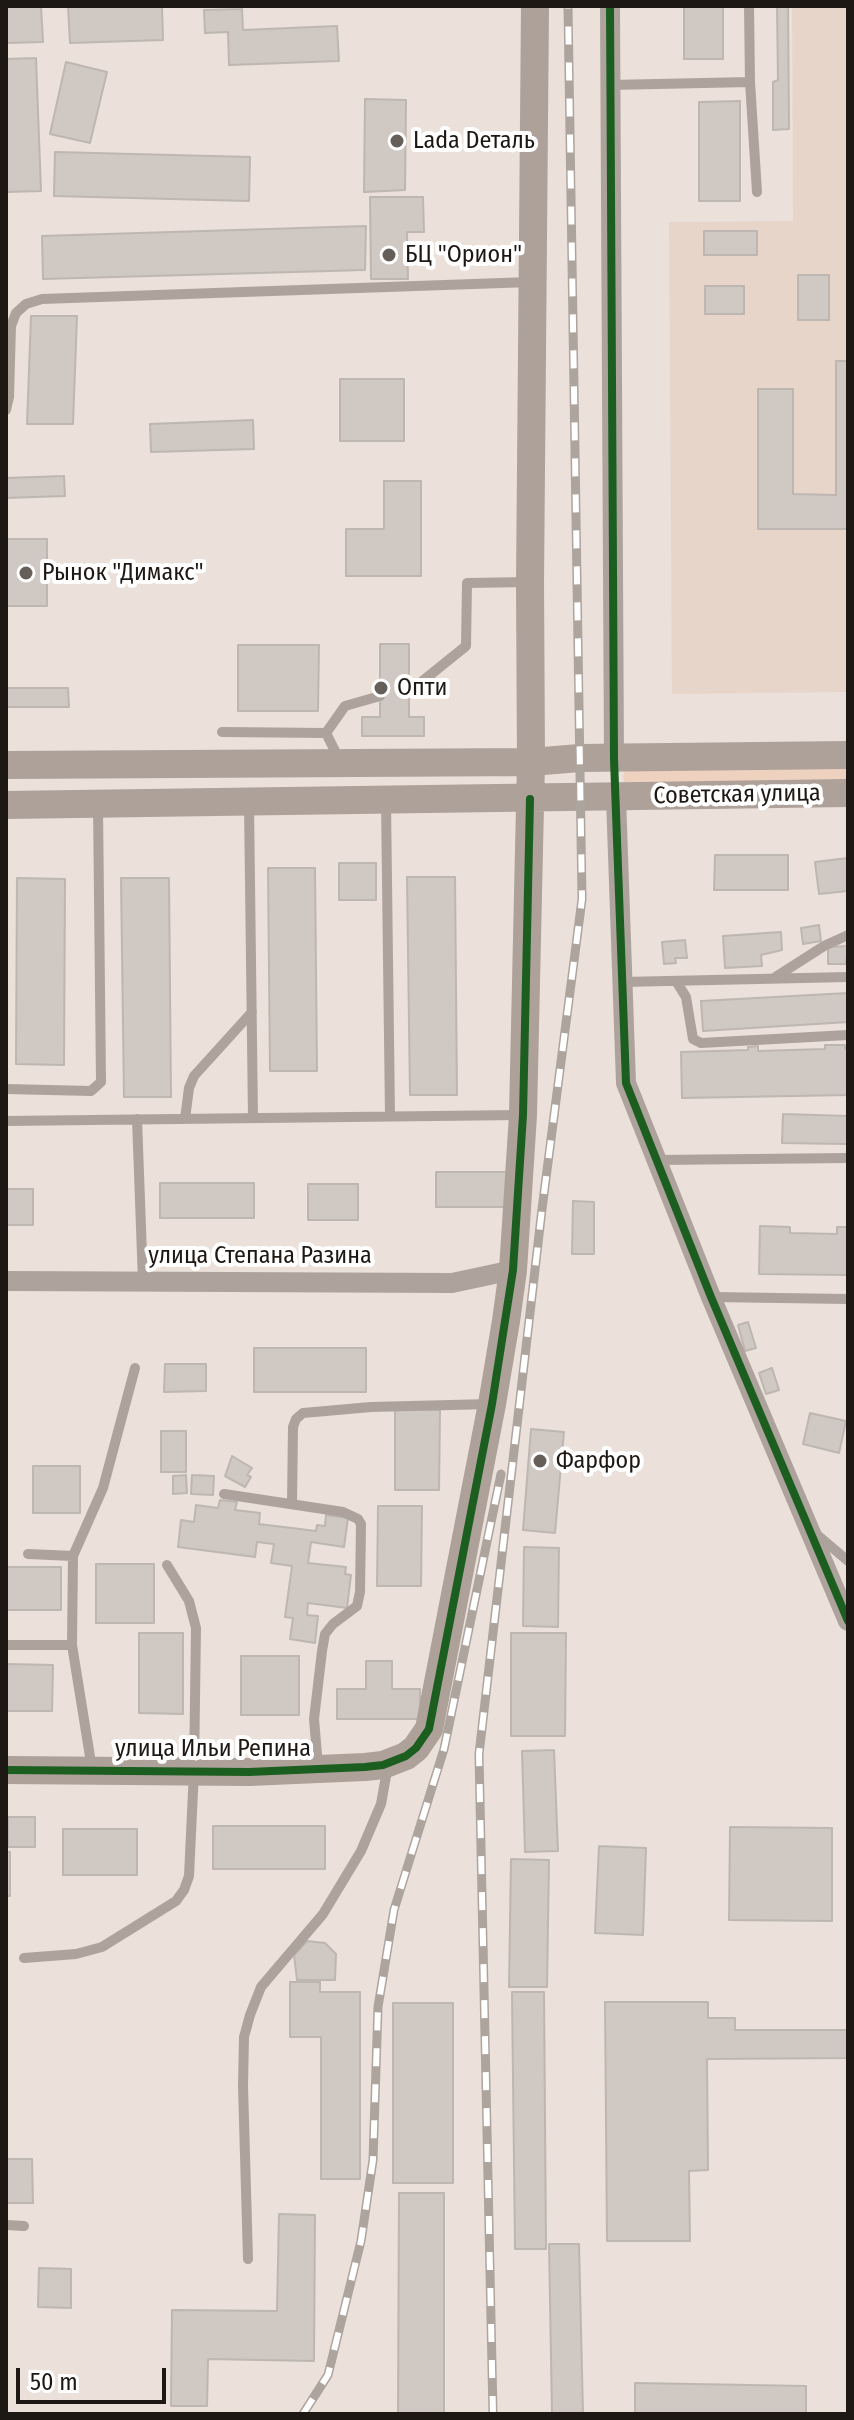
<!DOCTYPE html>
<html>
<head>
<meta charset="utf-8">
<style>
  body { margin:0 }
  #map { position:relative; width:854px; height:2420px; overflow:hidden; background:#ebe0da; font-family:"Fira Sans Condensed",sans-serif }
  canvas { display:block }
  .frame { position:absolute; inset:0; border:8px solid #1e1814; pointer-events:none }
  .scale { position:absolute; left:16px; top:2368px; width:150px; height:36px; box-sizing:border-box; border:4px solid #1e1814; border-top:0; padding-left:10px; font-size:24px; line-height:28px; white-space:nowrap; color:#1e1814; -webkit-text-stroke:6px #fff; paint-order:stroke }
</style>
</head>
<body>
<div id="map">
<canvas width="854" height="2420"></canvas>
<div class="frame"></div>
<div class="scale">50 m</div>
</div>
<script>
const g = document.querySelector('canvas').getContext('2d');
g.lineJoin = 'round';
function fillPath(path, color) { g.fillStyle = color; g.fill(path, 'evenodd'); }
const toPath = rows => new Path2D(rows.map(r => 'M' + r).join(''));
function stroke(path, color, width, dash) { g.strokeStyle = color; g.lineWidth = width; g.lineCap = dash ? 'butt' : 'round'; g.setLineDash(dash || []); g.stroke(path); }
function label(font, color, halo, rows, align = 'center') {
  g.font = font + ' "Fira Sans Condensed",sans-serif'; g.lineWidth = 8; g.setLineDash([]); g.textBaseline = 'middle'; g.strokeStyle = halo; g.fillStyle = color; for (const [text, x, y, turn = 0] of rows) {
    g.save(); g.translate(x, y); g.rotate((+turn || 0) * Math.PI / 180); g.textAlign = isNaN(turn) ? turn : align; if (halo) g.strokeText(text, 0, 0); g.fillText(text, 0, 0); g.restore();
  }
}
const built = toPath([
  [792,6,848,6,848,692,672,694,669,222,793,221]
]);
const green = toPath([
  [848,762,848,784,624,783,623,776,625,770]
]);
const building = toPath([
  [6,6,41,6,43,42,6,43,6,6],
  [68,6,162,6,163,40,70,43,68,6],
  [684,6,723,6,723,59,684,59,684,6],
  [777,6,788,6,789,129,773,130,773,82,778,80,777,6],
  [242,9,243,30,337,26,339,61,229,65,228,32,205,33,204,10,242,9],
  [36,58,41,191,6,192,6,59,36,58],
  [66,62,107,72,90,143,50,134,66,62],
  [365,99,406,100,405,190,364,192,365,99],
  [740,101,740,201,699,201,699,102,740,101],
  [55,152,250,157,249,201,54,196,55,152],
  [370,197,423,197,424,232,407,232,408,279,371,279,370,197],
  [366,226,365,270,43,279,42,236,366,226],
  [704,231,757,231,757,255,704,255,704,231],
  [798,275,829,275,829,320,798,320,798,275],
  [705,286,744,286,744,314,705,314,705,286],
  [31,316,77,316,73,424,27,424,31,316],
  [836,361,848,361,848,529,758,529,758,389,793,389,793,494,836,495,836,361],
  [340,379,404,379,404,441,340,441,340,379],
  [253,420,254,449,151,452,150,424,253,420],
  [64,476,65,496,6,498,6,478,64,476],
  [384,481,421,481,421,576,346,576,346,529,384,529,384,481],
  [6,539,47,539,47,606,6,606,6,539],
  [380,644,409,644,409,717,424,717,424,736,362,736,362,717,380,717,380,644],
  [238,645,319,645,318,711,238,711,238,645],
  [6,688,68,688,69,707,6,707,6,688],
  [715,855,788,855,788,890,714,890,715,855],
  [848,858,848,891,819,894,815,862,848,858],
  [339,863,376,863,376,900,339,900,339,863],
  [268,868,315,868,317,1071,270,1071,268,868],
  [407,877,455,877,457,1095,410,1095,407,877],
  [17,878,65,879,64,1065,16,1064,17,878],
  [121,878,169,878,171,1097,124,1097,121,878],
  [819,925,821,941,803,944,801,928,819,925],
  [781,932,782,950,761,955,762,966,725,968,723,936,781,932],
  [685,940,687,958,675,958,676,963,664,964,662,942,685,940],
  [848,946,846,964,828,964,828,947,848,946],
  [848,993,848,1022,703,1031,701,1001,848,993],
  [825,1045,845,1045,845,1049,848,1049,848,1095,682,1098,681,1052,748,1050,748,1047,758,1046,758,1051,825,1049,825,1045],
  [783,1114,848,1116,848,1144,782,1143,783,1114],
  [436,1172,509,1172,509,1207,436,1207,436,1172],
  [160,1183,254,1183,254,1218,160,1218,160,1183],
  [308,1184,358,1184,358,1220,308,1220,308,1184],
  [6,1189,33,1189,33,1225,6,1225,6,1189],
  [573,1201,594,1202,594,1254,572,1254,573,1201],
  [760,1226,790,1227,790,1233,837,1234,837,1227,848,1227,848,1275,759,1274,760,1226],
  [748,1322,756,1348,745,1351,738,1325,748,1322],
  [254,1348,366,1348,366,1392,254,1392,254,1348],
  [165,1364,206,1364,206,1391,164,1392,165,1364],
  [772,1368,779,1390,766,1394,759,1373,772,1368],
  [395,1409,440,1410,439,1490,395,1490,395,1409],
  [810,1413,846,1421,839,1453,803,1444,810,1413],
  [531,1429,564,1432,555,1533,523,1530,531,1429],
  [161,1431,186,1431,186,1472,161,1472,161,1431],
  [232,1456,252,1468,247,1475,251,1477,245,1487,225,1476,232,1456],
  [33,1466,80,1466,80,1513,33,1513,33,1466],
  [186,1475,187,1493,173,1494,173,1476,186,1475],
  [192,1475,214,1476,213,1495,191,1494,192,1475],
  [220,1500,237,1502,235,1510,260,1513,259,1524,316,1531,317,1525,325,1526,326,1515,348,1518,344,1547,311,1542,308,1563,346,1567,345,1574,351,1575,347,1608,308,1603,307,1615,318,1616,315,1643,290,1639,293,1618,285,1617,292,1566,271,1563,274,1544,257,1542,255,1557,178,1547,181,1520,194,1522,196,1505,218,1508,220,1500],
  [378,1506,422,1506,421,1586,377,1586,378,1506],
  [524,1547,559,1548,558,1627,523,1626,524,1547],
  [96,1564,154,1564,154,1623,96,1623,96,1564],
  [6,1567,61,1567,61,1610,6,1610,6,1567],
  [139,1633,183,1633,183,1714,139,1713,139,1633],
  [511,1633,566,1633,565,1736,511,1736,511,1633],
  [241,1656,299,1656,299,1715,241,1715,241,1656],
  [366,1661,392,1661,392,1689,420,1689,420,1719,337,1719,337,1689,366,1689,366,1661],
  [6,1664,53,1665,52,1711,6,1711,6,1664],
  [554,1750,558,1851,525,1852,522,1751,554,1750],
  [8,1817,35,1817,35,1847,8,1847,8,1817],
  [213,1826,325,1826,325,1869,213,1869,213,1826],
  [730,1827,832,1828,832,1921,729,1920,730,1827],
  [63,1829,137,1829,137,1875,63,1875,63,1829],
  [599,1846,646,1848,643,1935,595,1933,599,1846],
  [6,1852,10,1852,10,1896,6,1896,6,1852],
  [511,1859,549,1860,547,1987,509,1987,511,1859],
  [307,1941,325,1943,336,1954,335,1980,297,1980,294,1955,307,1941],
  [290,1982,320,1982,320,1992,360,1992,360,2179,321,2179,321,2037,290,2037,290,1982],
  [512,1992,544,1992,546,2249,515,2249,512,1992],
  [605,2002,708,2002,708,2018,735,2018,735,2030,848,2030,848,2058,707,2059,708,2170,689,2171,690,2241,607,2241,605,2002],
  [393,2003,453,2003,453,2183,393,2183,393,2003],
  [6,2159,32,2159,33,2203,6,2203,6,2159],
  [399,2193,444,2193,444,2413,398,2413,399,2193],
  [279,2214,315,2215,314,2361,208,2359,207,2406,171,2406,172,2310,277,2311,279,2214],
  [549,2244,579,2244,583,2414,552,2414,549,2244],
  [39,2268,71,2269,71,2308,38,2307,39,2268],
  [635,2383,806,2386,806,2414,635,2414,635,2383]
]);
const lane = toPath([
  [749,6,750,82,757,192],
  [610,85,750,82],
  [6,410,9,397,11,326,16,313,26,304,42,299,531,282],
  [409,692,466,646,467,583,529,582],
  [222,732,326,733],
  [340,761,326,733,345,706,380,696],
  [386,802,390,1116],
  [249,804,253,1118],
  [774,978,824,946,848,935],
  [676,981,686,997,693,1039,701,1043,848,1035],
  [622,982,848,977],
  [6,1089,91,1091,101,1082,98,806],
  [137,1119,143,1282],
  [185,1119,189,1088,194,1076,252,1012],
  [6,1121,520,1115],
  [657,1160,848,1158],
  [711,1297,848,1299],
  [224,1494,343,1512,358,1519,361,1524,360,1592,357,1606,333,1624,325,1634,322,1651,314,1719,318,1766],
  [292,1504,293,1427,296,1419,303,1413,371,1407,490,1404],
  [815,1533,848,1561],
  [28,1554,73,1556],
  [6,1645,72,1645],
  [92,1769,72,1645,73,1556,103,1488,135,1368],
  [24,1958,76,1954,102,1947,176,1901,184,1890,189,1876,194,1770,196,1628,189,1601,167,1565],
  [6,2225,24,2226],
  [248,2259,243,2086,244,2037,250,2015,261,1987,323,1914,361,1851,381,1804,388,1765]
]);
const street = toPath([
  [610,6,614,759],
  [616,798,626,1083,711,1297,848,1621],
  [6,1281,452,1283,513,1270]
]);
const secondary = toPath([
  [6,765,531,762,580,758,848,755],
  [6,805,848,793],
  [6,1770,249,1772,365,1767,383,1765,406,1756,416,1748,429,1729,492,1404,506,1321,513,1270,523,1115,531,762,530,582,535,6]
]);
const rail = toPath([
  [303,2414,328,2375,361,2241,373,2160,378,2007,394,1910,444,1749,501,1474],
  [493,2414,479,1754,542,1209,582,899,568,6]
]);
const cycleway = toPath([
  [610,6,614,759,626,1083,711,1297,848,1621],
  [6,1770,249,1772,365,1767,383,1765,406,1756,416,1748,429,1729,492,1404,513,1270,523,1115,530,799]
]);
const markers = [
  [397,141,8,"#665e59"],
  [389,255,8,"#665e59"],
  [26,573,8,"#665e59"],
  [381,688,8,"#665e59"],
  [540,1461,8,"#665e59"]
];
const poiNames = [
  ["Lada Dеталь",413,141],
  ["БЦ \"Орион\"",405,255],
  ["Рынок \"Димакс\"",42,573],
  ["Опти",397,688],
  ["Фарфор",556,1461]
];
const streetNames = [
  ["Советская улица",737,795,-1],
  ["улица Степана Разина",260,1256],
  ["улица Ильи Репина",213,1749]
];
fillPath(built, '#e8d5ca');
fillPath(green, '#efd1c0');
fillPath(building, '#d0c8c3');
stroke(building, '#beb6b1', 2);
stroke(lane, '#aea39c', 10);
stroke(street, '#aea39c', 20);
stroke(secondary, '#ada19a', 28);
stroke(rail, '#ada49e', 9);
stroke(rail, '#fff', 6, [18]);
stroke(cycleway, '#1b5e20', 8);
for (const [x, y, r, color] of markers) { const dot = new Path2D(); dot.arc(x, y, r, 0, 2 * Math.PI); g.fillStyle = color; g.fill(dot); stroke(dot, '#fff', 3); }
label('24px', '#1e1814', '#fff', poiNames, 'left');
label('24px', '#1e1814', '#fff', streetNames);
</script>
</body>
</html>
